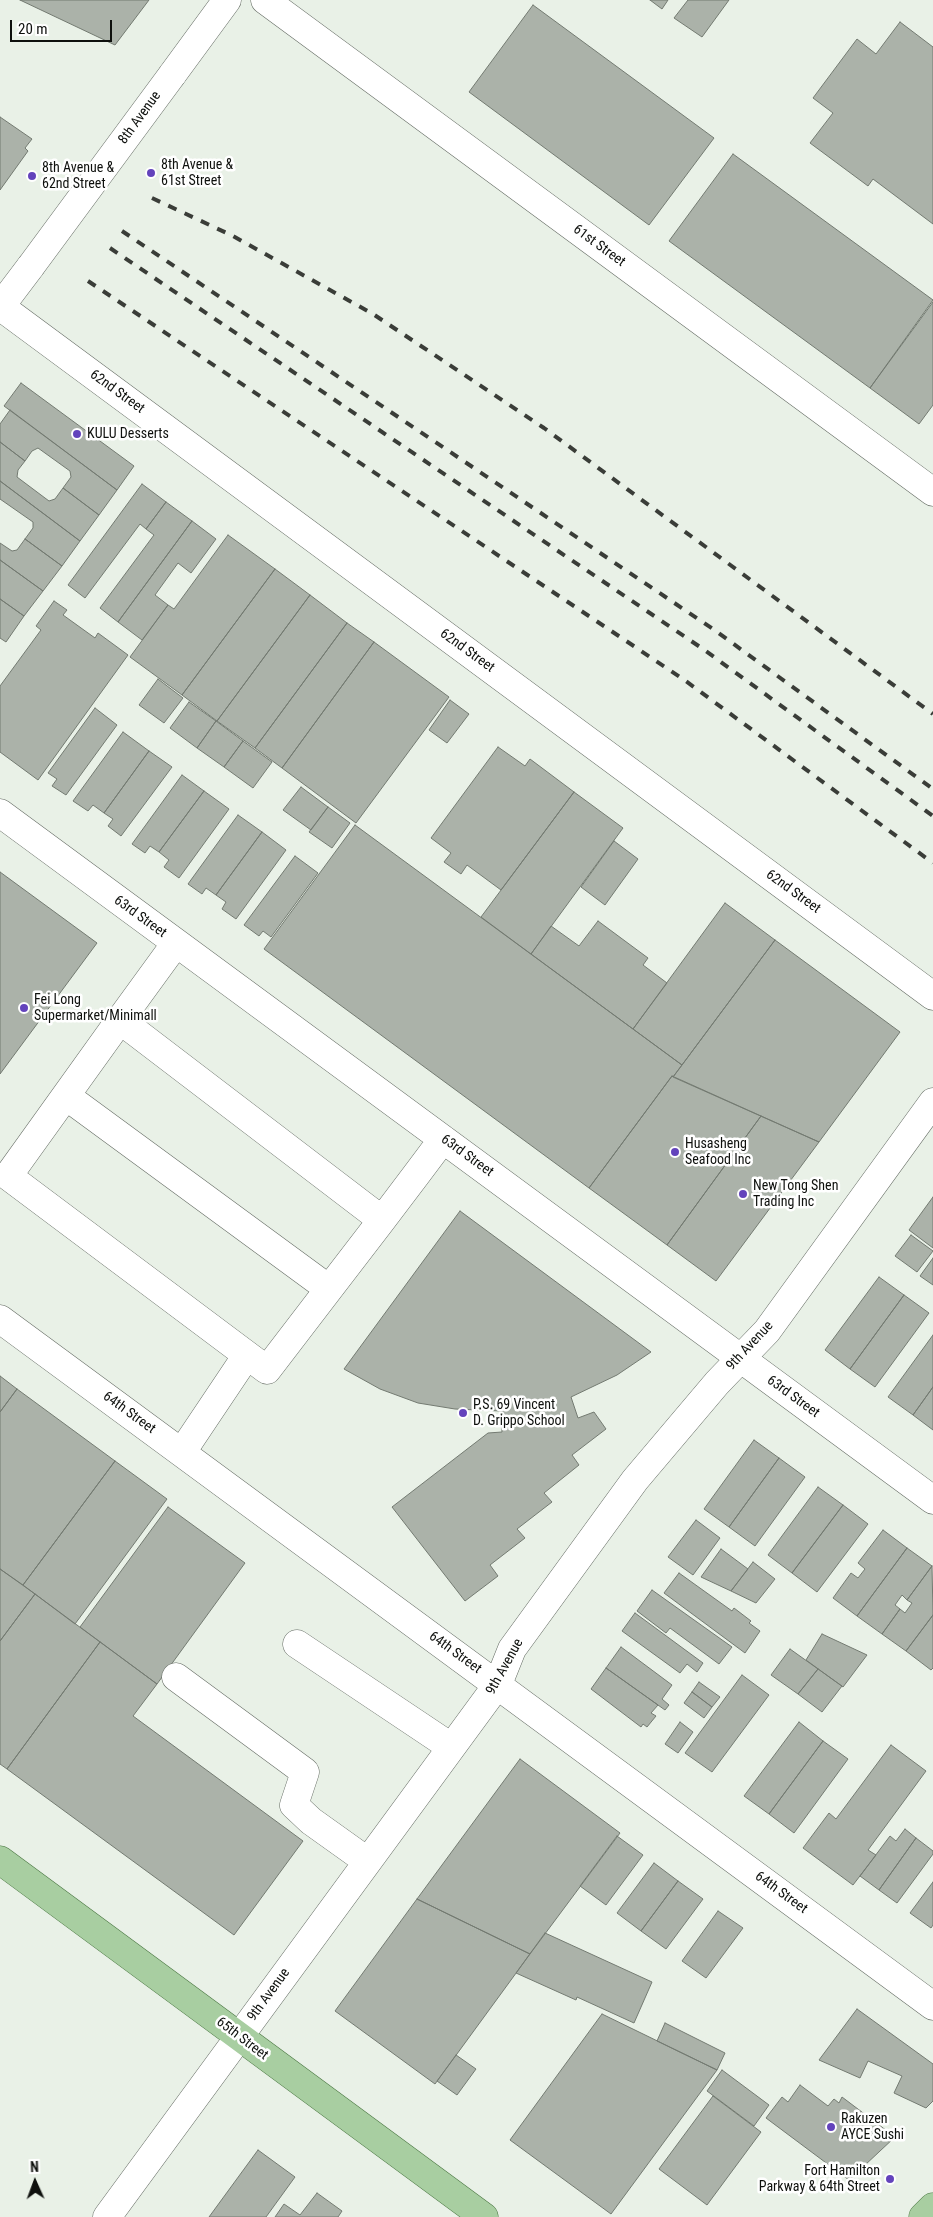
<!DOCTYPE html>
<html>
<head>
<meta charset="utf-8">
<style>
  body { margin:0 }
  #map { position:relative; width:933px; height:2217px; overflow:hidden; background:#e9f1e7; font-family:"Roboto Condensed",sans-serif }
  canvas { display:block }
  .north { position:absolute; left:10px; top:2157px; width:50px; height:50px; -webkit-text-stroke:4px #fff; paint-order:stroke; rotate:358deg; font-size:14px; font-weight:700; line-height:20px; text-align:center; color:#0e100d }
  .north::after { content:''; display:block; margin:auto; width:18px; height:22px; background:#0e100d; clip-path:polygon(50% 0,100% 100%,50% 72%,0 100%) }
  .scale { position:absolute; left:10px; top:20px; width:102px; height:22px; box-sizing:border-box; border:2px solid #0e100d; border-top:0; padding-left:6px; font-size:15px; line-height:18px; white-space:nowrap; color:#0e100d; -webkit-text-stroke:4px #fff; paint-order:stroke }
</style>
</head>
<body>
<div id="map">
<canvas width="933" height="2217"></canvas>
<div class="north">N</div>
<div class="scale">20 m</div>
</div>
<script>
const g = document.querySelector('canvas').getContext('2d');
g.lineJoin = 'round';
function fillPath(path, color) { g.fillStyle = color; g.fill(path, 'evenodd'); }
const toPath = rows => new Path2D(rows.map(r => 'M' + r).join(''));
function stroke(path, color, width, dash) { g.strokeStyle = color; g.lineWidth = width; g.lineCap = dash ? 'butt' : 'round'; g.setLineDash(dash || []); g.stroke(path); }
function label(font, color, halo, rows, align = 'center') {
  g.font = font + ' "Roboto Condensed",sans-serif'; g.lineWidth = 5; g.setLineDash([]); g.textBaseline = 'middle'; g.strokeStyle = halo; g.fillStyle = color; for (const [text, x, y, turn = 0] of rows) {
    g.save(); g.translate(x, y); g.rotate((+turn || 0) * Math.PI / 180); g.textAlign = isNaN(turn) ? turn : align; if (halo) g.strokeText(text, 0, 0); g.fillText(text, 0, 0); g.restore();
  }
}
const building = toPath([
  [20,0,149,0,115,45,20,0],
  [650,0,668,0,662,9,650,0],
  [688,0,729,0,702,37,674,18,688,0],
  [533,5,714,138,649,225,469,92,533,5],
  [900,22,933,47,933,224,873,179,868,186,810,143,833,113,813,98,857,39,876,54,900,22],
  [0,117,32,139,25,148,28,151,0,190,0,117],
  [733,154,933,300,870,388,669,241,733,154],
  [933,302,933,405,919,424,870,388,933,302],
  [21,383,134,466,117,490,4,406,21,383],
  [10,410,117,490,99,515,63,488,71,477,70,471,38,448,32,451,25,461,0,442,0,424,10,410],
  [0,442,25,461,18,470,17,477,49,501,55,499,63,488,99,515,80,541,0,481,0,442],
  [0,481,80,541,62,566,25,539,33,528,33,522,0,499,0,481],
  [142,484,166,502,146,529,140,524,85,598,68,585,142,484],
  [166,502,192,521,118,622,100,608,154,535,146,529,166,502],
  [192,521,216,539,191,573,178,563,155,595,168,605,142,640,118,622,192,521],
  [228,535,275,569,182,695,130,657,168,605,174,609,228,535],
  [25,539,62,566,43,591,0,560,0,543,12,551,17,550,25,539],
  [0,560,43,591,24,616,0,599,0,560],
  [275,569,310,595,217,721,182,695,275,569],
  [310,595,347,623,255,748,217,721,310,595],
  [0,599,24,616,6,642,0,638,0,599],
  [54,601,67,610,63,615,95,638,98,633,128,655,38,780,0,752,0,686,41,630,36,626,54,601],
  [347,623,374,642,282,768,255,748,347,623],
  [374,642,449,697,356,823,282,768,374,642],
  [158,679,183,698,164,723,139,705,158,679],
  [450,700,469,714,447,743,429,730,450,700],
  [189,702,216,721,197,748,170,728,189,702],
  [95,708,117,725,66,795,52,786,57,779,48,773,95,708],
  [216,721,243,741,224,767,197,748,216,721],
  [123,732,149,751,104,813,93,805,88,811,73,801,123,732],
  [243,741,272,762,253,788,224,767,243,741],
  [498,747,525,766,530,759,574,792,501,890,467,865,461,874,444,862,451,853,431,838,498,747],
  [149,751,172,767,121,836,108,826,113,819,104,813,149,751],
  [182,775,204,791,159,852,150,846,145,853,132,844,182,775],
  [301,787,328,807,311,830,283,810,301,787],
  [204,791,229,809,179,878,164,867,169,860,159,852,204,791],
  [574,792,623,828,531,954,481,917,574,792],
  [328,807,350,823,332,848,309,832,328,807],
  [238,815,262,832,216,895,206,888,202,894,188,884,238,815],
  [355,825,682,1065,673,1077,672,1076,589,1188,264,949,355,825],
  [262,832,286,850,236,919,222,909,226,902,216,895,262,832],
  [614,841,638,859,605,905,581,887,614,841],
  [295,856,318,873,271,937,263,931,259,936,244,925,295,856],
  [0,872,97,943,0,1074,0,872],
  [725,903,775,940,682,1065,633,1029,725,903],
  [598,921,648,958,643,965,667,983,633,1029,531,954,551,926,579,946,598,921],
  [775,940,900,1032,819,1142,673,1077,775,940],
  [672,1076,761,1116,667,1245,589,1188,672,1076],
  [761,1116,819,1142,716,1281,667,1245,761,1116],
  [933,1197,933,1248,909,1230,933,1197],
  [460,1211,651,1352,617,1375,571,1397,578,1418,594,1412,606,1429,572,1455,579,1465,544,1493,552,1502,517,1529,525,1538,490,1565,498,1576,465,1601,392,1507,488,1433,502,1432,501,1411,455,1409,418,1403,380,1389,344,1369,460,1211],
  [911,1235,933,1251,917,1272,895,1256,911,1235],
  [933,1258,933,1285,920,1276,933,1258],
  [879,1277,904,1295,850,1369,825,1350,879,1277],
  [904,1295,929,1313,875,1387,850,1369,904,1295],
  [933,1335,933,1387,913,1415,888,1397,933,1335],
  [0,1376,17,1389,0,1412,0,1376],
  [933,1387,933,1430,913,1415,933,1387],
  [17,1389,115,1461,23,1585,0,1569,0,1412,17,1389],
  [754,1440,779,1458,729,1527,704,1509,754,1440],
  [779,1458,805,1477,755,1546,729,1527,779,1458],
  [115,1461,167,1499,75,1624,23,1585,115,1461],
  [818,1487,843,1505,792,1573,768,1555,818,1487],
  [843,1505,868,1524,817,1592,792,1573,843,1505],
  [168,1507,245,1563,157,1684,80,1627,168,1507],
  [696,1520,720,1538,693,1575,668,1557,696,1520],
  [883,1530,907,1548,857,1616,833,1598,851,1573,858,1578,865,1569,858,1563,883,1530],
  [907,1548,932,1566,907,1600,902,1595,895,1605,900,1609,882,1634,857,1616,907,1548],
  [721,1549,748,1569,731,1591,701,1577,721,1549],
  [753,1562,775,1579,756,1603,731,1591,753,1562],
  [932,1566,933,1615,906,1651,882,1634,900,1609,905,1613,912,1603,907,1600,932,1566],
  [0,1569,35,1594,0,1641,0,1569],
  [679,1573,732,1611,734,1608,751,1621,749,1623,760,1631,745,1653,664,1593,679,1573],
  [652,1590,732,1647,719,1664,670,1628,666,1633,637,1611,652,1590],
  [35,1594,100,1642,7,1769,0,1764,0,1641,35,1594],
  [635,1613,703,1663,697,1672,687,1664,680,1673,622,1631,635,1613],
  [933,1615,933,1668,931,1670,906,1651,933,1615],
  [822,1634,867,1655,843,1687,806,1660,822,1634],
  [100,1642,157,1684,133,1716,303,1841,234,1935,7,1769,100,1642],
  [621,1647,672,1685,662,1699,669,1705,665,1710,606,1668,621,1647],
  [790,1649,818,1669,798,1694,771,1675,790,1649],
  [606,1668,658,1705,651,1713,656,1716,647,1727,643,1724,641,1727,591,1689,606,1668],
  [818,1669,842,1686,822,1712,798,1694,818,1669],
  [742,1675,769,1695,712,1772,685,1753,742,1675],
  [699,1682,720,1697,712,1707,692,1692,699,1682],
  [692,1692,712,1707,704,1718,684,1703,692,1692],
  [680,1722,693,1732,678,1753,665,1744,680,1722],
  [799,1722,823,1741,769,1814,744,1796,799,1722],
  [823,1741,848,1759,794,1833,769,1814,823,1741],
  [891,1745,926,1771,868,1850,876,1855,853,1885,803,1848,829,1813,836,1819,891,1745],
  [520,1759,620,1833,530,1954,417,1899,520,1759],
  [905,1829,916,1838,879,1890,860,1876,890,1836,896,1841,905,1829],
  [617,1836,643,1855,606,1905,580,1886,617,1836],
  [916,1838,933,1851,933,1854,897,1903,879,1890,916,1838],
  [654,1863,678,1881,641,1931,617,1913,654,1863],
  [678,1881,703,1899,666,1949,641,1931,678,1881],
  [933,1882,933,1925,931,1928,910,1913,933,1882],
  [417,1899,530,1954,435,2084,335,2011,417,1899],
  [718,1911,743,1928,706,1978,682,1961,718,1911],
  [545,1933,652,1982,634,2023,577,1997,576,2000,516,1973,545,1933],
  [857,2009,933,2064,933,2101,926,2108,894,2093,902,2076,868,2061,860,2078,819,2060,857,2009],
  [602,2014,717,2070,611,2214,510,2140,602,2014],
  [665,2023,725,2053,717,2070,657,2041,665,2023],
  [456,2055,476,2069,457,2095,437,2081,456,2055],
  [722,2070,769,2105,754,2126,707,2091,722,2070],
  [800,2085,828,2106,834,2099,839,2103,842,2097,895,2137,849,2180,766,2118,782,2097,788,2102,800,2085],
  [713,2096,761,2132,707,2205,659,2169,713,2096],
  [258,2150,295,2177,266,2217,209,2217,258,2150],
  [317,2193,342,2211,338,2217,275,2217,284,2204,300,2215,317,2193]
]);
const minor = toPath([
  [265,0,933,492],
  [172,75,227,0],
  [0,307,31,266],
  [1,307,933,996],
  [0,813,933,1500],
  [120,1020,176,943],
  [66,1096,329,1289],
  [382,1220,120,1020,8,1176,267,1370,329,1289,382,1220,416,1175,443,1139],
  [0,1319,933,2006],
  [182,1452,247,1355],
  [297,1644,451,1747],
  [176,1677,305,1772,294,1805,311,1821,367,1861],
  [107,2217,498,1684,512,1649,635,1480,717,1383,767,1331,933,1102]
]);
const major = toPath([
  [0,1860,484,2217],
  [923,2217,933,2207]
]);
const rail = toPath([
  [152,198,233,236,373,314,544,428,933,714],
  [122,231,713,629,933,789],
  [110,248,703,649,933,816],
  [88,281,683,679,933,863]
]);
const minorBridge = toPath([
  [31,266,172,75]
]);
const markers = [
  [151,173,5,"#6343bc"],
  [32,176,5,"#6343bc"],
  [77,434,5,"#6343bc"],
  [24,1008,5,"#6343bc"],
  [675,1152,5,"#6343bc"],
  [743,1194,5,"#6343bc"],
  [463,1413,5,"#6343bc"],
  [831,2127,5,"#6343bc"],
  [890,2179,5,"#6343bc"]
];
const streetNames = [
  ["8th Avenue",140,118,-54],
  ["61st Street",599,246,36],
  ["62nd Street",117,392,36],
  ["62nd Street",467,651,36],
  ["62nd Street",793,892,36],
  ["63rd Street",140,917,36],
  ["63rd Street",467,1156,36],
  ["9th Avenue",750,1346,-47],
  ["63rd Street",793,1397,36],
  ["64th Street",129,1413,36],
  ["64th Street",455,1653,36],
  ["9th Avenue",505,1667,-61],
  ["64th Street",781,1893,36],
  ["9th Avenue",269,1995,-54],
  ["65th Street",242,2039,37]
];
const poiNames = [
  ["8th Avenue &",161,165],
  ["61st Street",161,181],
  ["8th Avenue &",42,168],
  ["62nd Street",42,184],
  ["KULU Desserts",87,434],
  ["Fei Long",34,1000],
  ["Supermarket/Minimall",34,1016],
  ["Husasheng",685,1144],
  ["Seafood Inc",685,1160],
  ["New Tong Shen",753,1186],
  ["Trading Inc",753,1202],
  ["P.S. 69 Vincent",473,1405],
  ["D. Grippo School",473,1421],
  ["Rakuzen",841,2119],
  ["AYCE Sushi",841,2135],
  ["Fort Hamilton",880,2171,"right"],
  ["Parkway & 64th Street",880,2187,"right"]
];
fillPath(building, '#abb2a9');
stroke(building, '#737a71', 1);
stroke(minor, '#646b63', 29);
stroke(major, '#4c7744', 29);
stroke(minor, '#fff', 28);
stroke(major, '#a8cea1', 28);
stroke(rail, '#3a3d38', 4, [9, 9]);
stroke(minorBridge, '#646b63', 29, []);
stroke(minorBridge, '#fff', 28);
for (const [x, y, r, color] of markers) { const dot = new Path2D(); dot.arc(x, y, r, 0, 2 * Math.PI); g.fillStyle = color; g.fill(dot); stroke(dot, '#fff', 2); }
label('14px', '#0e100d', '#fff', streetNames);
label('14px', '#0e100d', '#fff', poiNames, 'left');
</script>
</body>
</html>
